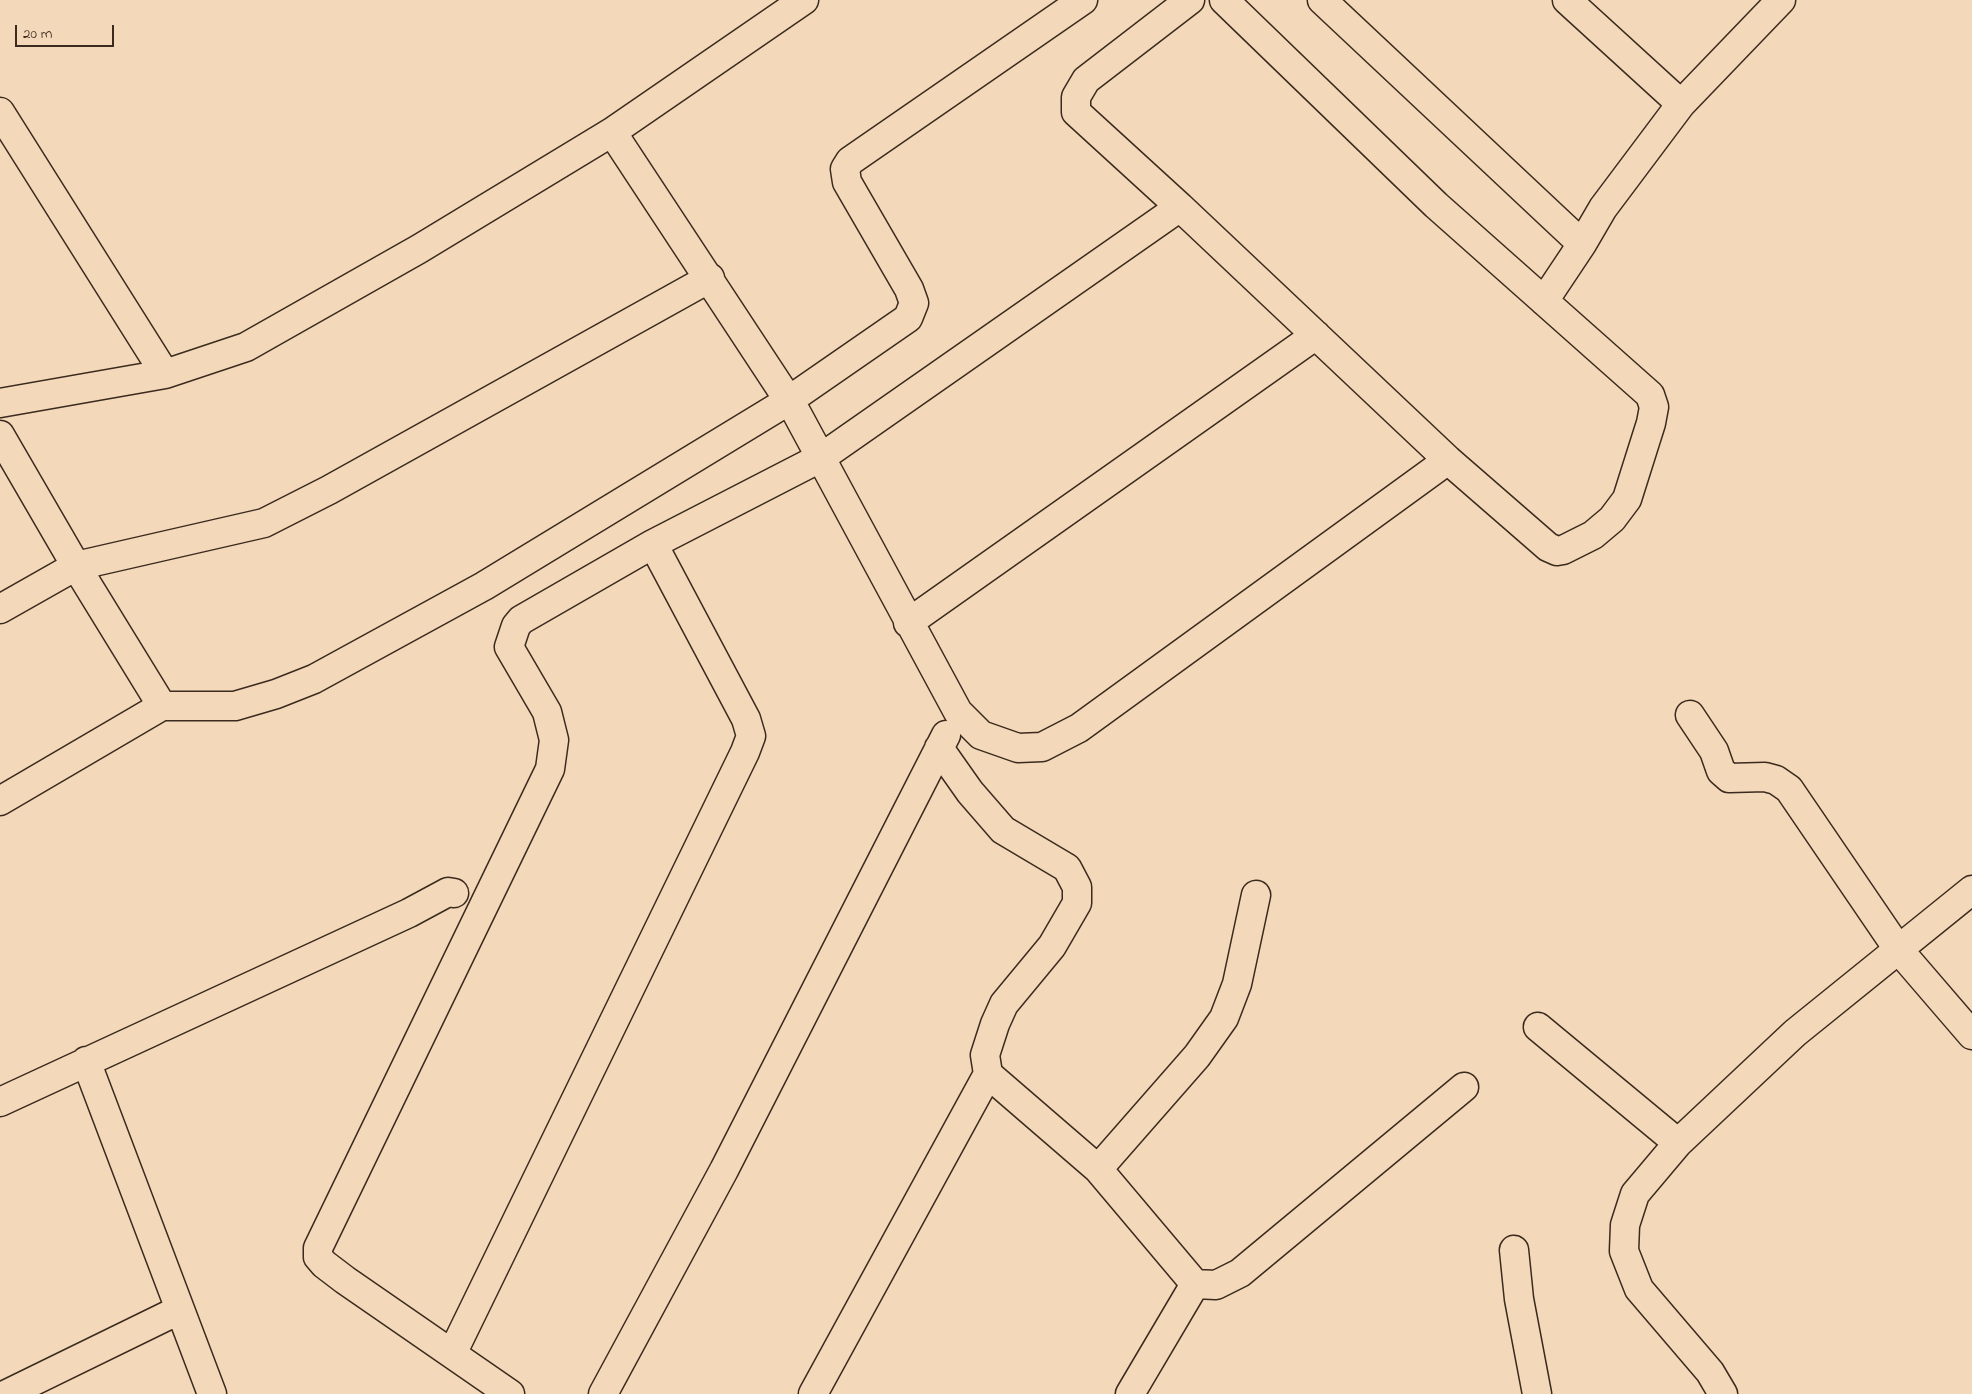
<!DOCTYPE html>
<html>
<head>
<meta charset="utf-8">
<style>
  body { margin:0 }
  #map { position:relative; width:1972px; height:1394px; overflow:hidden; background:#f3d8ba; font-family:"Indie Flower",sans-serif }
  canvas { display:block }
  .scale { position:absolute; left:15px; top:25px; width:99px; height:22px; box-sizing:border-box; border:2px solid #3b2a1e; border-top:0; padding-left:6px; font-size:15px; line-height:18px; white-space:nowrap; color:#3b2a1e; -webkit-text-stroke:4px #f3d8ba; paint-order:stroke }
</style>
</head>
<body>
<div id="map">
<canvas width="1972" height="1394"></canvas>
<div class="scale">20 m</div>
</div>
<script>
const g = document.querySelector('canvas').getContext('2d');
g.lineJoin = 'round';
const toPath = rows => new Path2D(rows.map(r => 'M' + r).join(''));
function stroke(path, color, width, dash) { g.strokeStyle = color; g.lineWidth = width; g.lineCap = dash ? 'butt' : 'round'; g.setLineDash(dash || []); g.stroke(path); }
const minor = toPath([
  [1322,0,1582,244],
  [1567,0,1681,104],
  [0,112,165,374],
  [612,132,795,410,958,712,981,735,1018,748,1042,747,1079,728,1448,460],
  [1180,207,1448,460,1548,547,1557,551,1563,550,1593,535,1612,519,1627,499,1651,423,1654,407,1650,395,1436,205,1224,0],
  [1544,301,1582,244,1603,208,1681,104,1781,0],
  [0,403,165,374,246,347,419,249,612,132,804,0],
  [0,435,76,566,162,706,235,706,276,694,314,679,484,586,788,401,908,318,914,303,909,289,847,182,845,169,850,161,1083,0],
  [0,609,76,566,264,523,329,490,710,278],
  [908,623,1316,335],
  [1690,715,1714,751,1721,771,1729,778,1765,777,1776,780,1789,789,1898,949,1972,1035],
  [0,801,162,706],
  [1538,1027,1678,1143],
  [86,1061,212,1394],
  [988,1074,1098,1169,1195,1284,1130,1394],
  [0,1102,409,913,448,892,454,893],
  [1098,1169,1197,1056,1224,1018,1237,984,1256,895],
  [1514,1250,1519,1299,1537,1394],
  [1195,1284,1216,1285,1240,1273,1464,1087],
  [452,1354,745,752,751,736,746,719,653,544],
  [7,1394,179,1310],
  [510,1394,345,1280,324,1264,318,1257,318,1248,550,769,554,740,547,712,509,647,516,626,521,620,653,544,822,457,1180,207,1076,112,1076,97,1086,80,1190,0],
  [603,1394,724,1170,946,735],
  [813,1394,988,1074,985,1055,995,1024,1004,1004,1052,946,1077,903,1077,887,1067,868,1003,830,970,792,939,748],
  [1723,1394,1710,1372,1639,1289,1624,1251,1625,1225,1635,1194,1678,1143,1795,1033,1972,890]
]);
stroke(minor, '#3b2a1e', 31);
stroke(minor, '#f3d8ba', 28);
</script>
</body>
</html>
